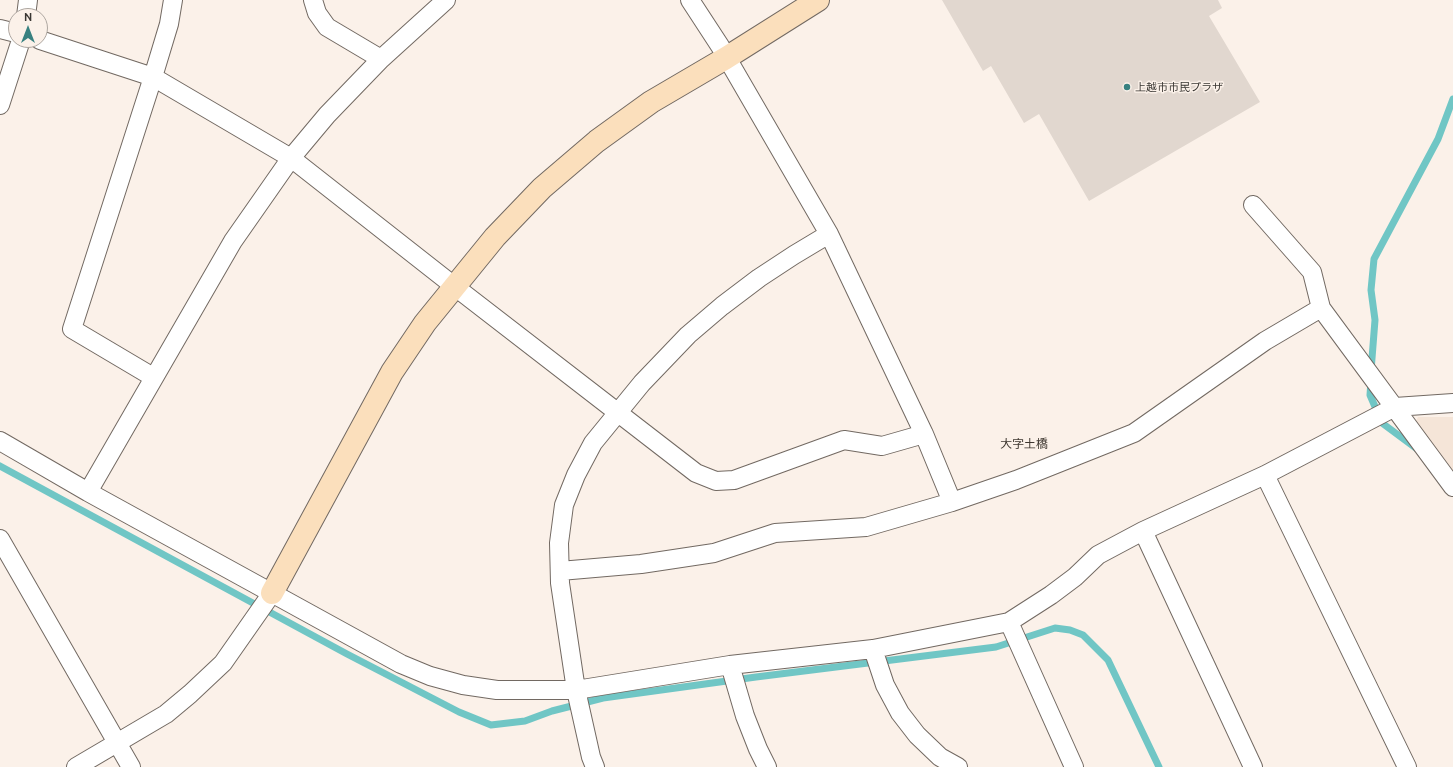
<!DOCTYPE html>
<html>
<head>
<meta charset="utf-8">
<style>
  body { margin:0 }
  #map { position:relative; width:1453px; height:767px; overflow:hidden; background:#fbf1e9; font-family:Ubuntu,sans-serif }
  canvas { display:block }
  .north { position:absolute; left:8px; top:8px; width:40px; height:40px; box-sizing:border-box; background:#fbf1e9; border:1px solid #ada6a0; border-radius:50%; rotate:0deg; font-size:11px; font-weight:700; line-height:16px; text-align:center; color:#393632 }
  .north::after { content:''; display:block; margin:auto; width:14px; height:18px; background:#388180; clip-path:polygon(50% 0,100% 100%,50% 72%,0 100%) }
</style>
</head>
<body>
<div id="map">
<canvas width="1453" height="767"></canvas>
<div class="north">N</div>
</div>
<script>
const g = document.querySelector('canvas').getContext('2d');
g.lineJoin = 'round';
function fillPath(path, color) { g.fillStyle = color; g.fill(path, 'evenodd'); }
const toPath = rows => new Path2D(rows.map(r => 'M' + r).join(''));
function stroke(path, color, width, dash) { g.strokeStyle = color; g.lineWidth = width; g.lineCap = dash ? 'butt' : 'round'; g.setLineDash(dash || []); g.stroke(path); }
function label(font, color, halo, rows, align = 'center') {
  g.font = font + ' Ubuntu,"Noto Sans JP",sans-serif'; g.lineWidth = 3; g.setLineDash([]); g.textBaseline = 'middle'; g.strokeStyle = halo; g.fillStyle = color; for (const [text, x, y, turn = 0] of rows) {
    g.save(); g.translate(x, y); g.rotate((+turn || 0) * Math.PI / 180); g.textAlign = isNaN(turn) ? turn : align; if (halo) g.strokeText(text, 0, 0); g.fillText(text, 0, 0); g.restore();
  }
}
const built = toPath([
  [1418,417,1453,417,1453,471,1415,423]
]);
const stream = toPath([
  [1371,371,1375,320,1371,290,1374,259,1438,139,1453,99],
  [1371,381,1370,395,1382,423,1417,449],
  [0,466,347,654,459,712,491,725,525,721,552,711,603,698,756,677,996,647,1055,628,1070,630,1083,635,1108,660,1159,767]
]);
const building = toPath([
  [942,0,1218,0,1222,8,1209,16,1260,102,1089,201,1039,114,1024,123,991,66,983,71]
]);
const street = toPath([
  [313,0,317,13,327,27,381,59],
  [690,0,720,46,829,234,924,434,952,502,1016,480,1134,433,1265,341,1321,308,1453,487],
  [26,16,28,0],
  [0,29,16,33],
  [40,40,153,77,291,158,454,286,696,473,716,481,734,480,844,440,882,446,924,434],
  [0,105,21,40],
  [1253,205,1312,272,1321,308],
  [153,377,72,329,153,77,169,24,173,0],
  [0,441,88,492,401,664,430,676,463,685,497,690,576,690,730,665,873,649,1009,622,1051,595,1075,577,1098,555,1143,531,1265,475,1395,407,1453,403],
  [1265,475,1407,767],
  [88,492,233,241,291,158,327,115,381,59,446,0],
  [1143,531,1253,767],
  [0,539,131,767],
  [560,571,641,564,714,553,775,533,866,527,952,502],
  [1009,622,1074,767],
  [873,649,885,685,900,713,917,735,940,757,958,767],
  [730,665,745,716,758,749,767,767],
  [76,767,166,714,190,694,223,663,272,593],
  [595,767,591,757,576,690,560,583,559,543,564,505,576,475,593,443,642,383,688,335,722,306,759,278,794,255,829,234]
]);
const secondary = toPath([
  [272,593,392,372,425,323,495,237,542,188,597,141,651,102,726,58,818,0]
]);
const markers = [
  [1127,87,4,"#388180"]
];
const poiNames = [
  ["上越市市民プラザ",1135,87]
];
const neighbourhoodNames = [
  ["大字土橋",1024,444]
];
fillPath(built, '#f5e5d8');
stroke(stream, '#70c6c5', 7);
fillPath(building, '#e1d7cf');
stroke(street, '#726962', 20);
stroke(secondary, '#726962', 24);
stroke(street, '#fff', 18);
stroke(secondary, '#fbdfbc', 22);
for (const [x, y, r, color] of markers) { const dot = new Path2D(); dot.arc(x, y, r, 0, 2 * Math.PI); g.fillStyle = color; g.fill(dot); stroke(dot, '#fbf1e9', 1.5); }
label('11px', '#393632', '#fbf1e9', poiNames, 'left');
label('12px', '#3d362f', '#fbf1e9', neighbourhoodNames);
</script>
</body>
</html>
